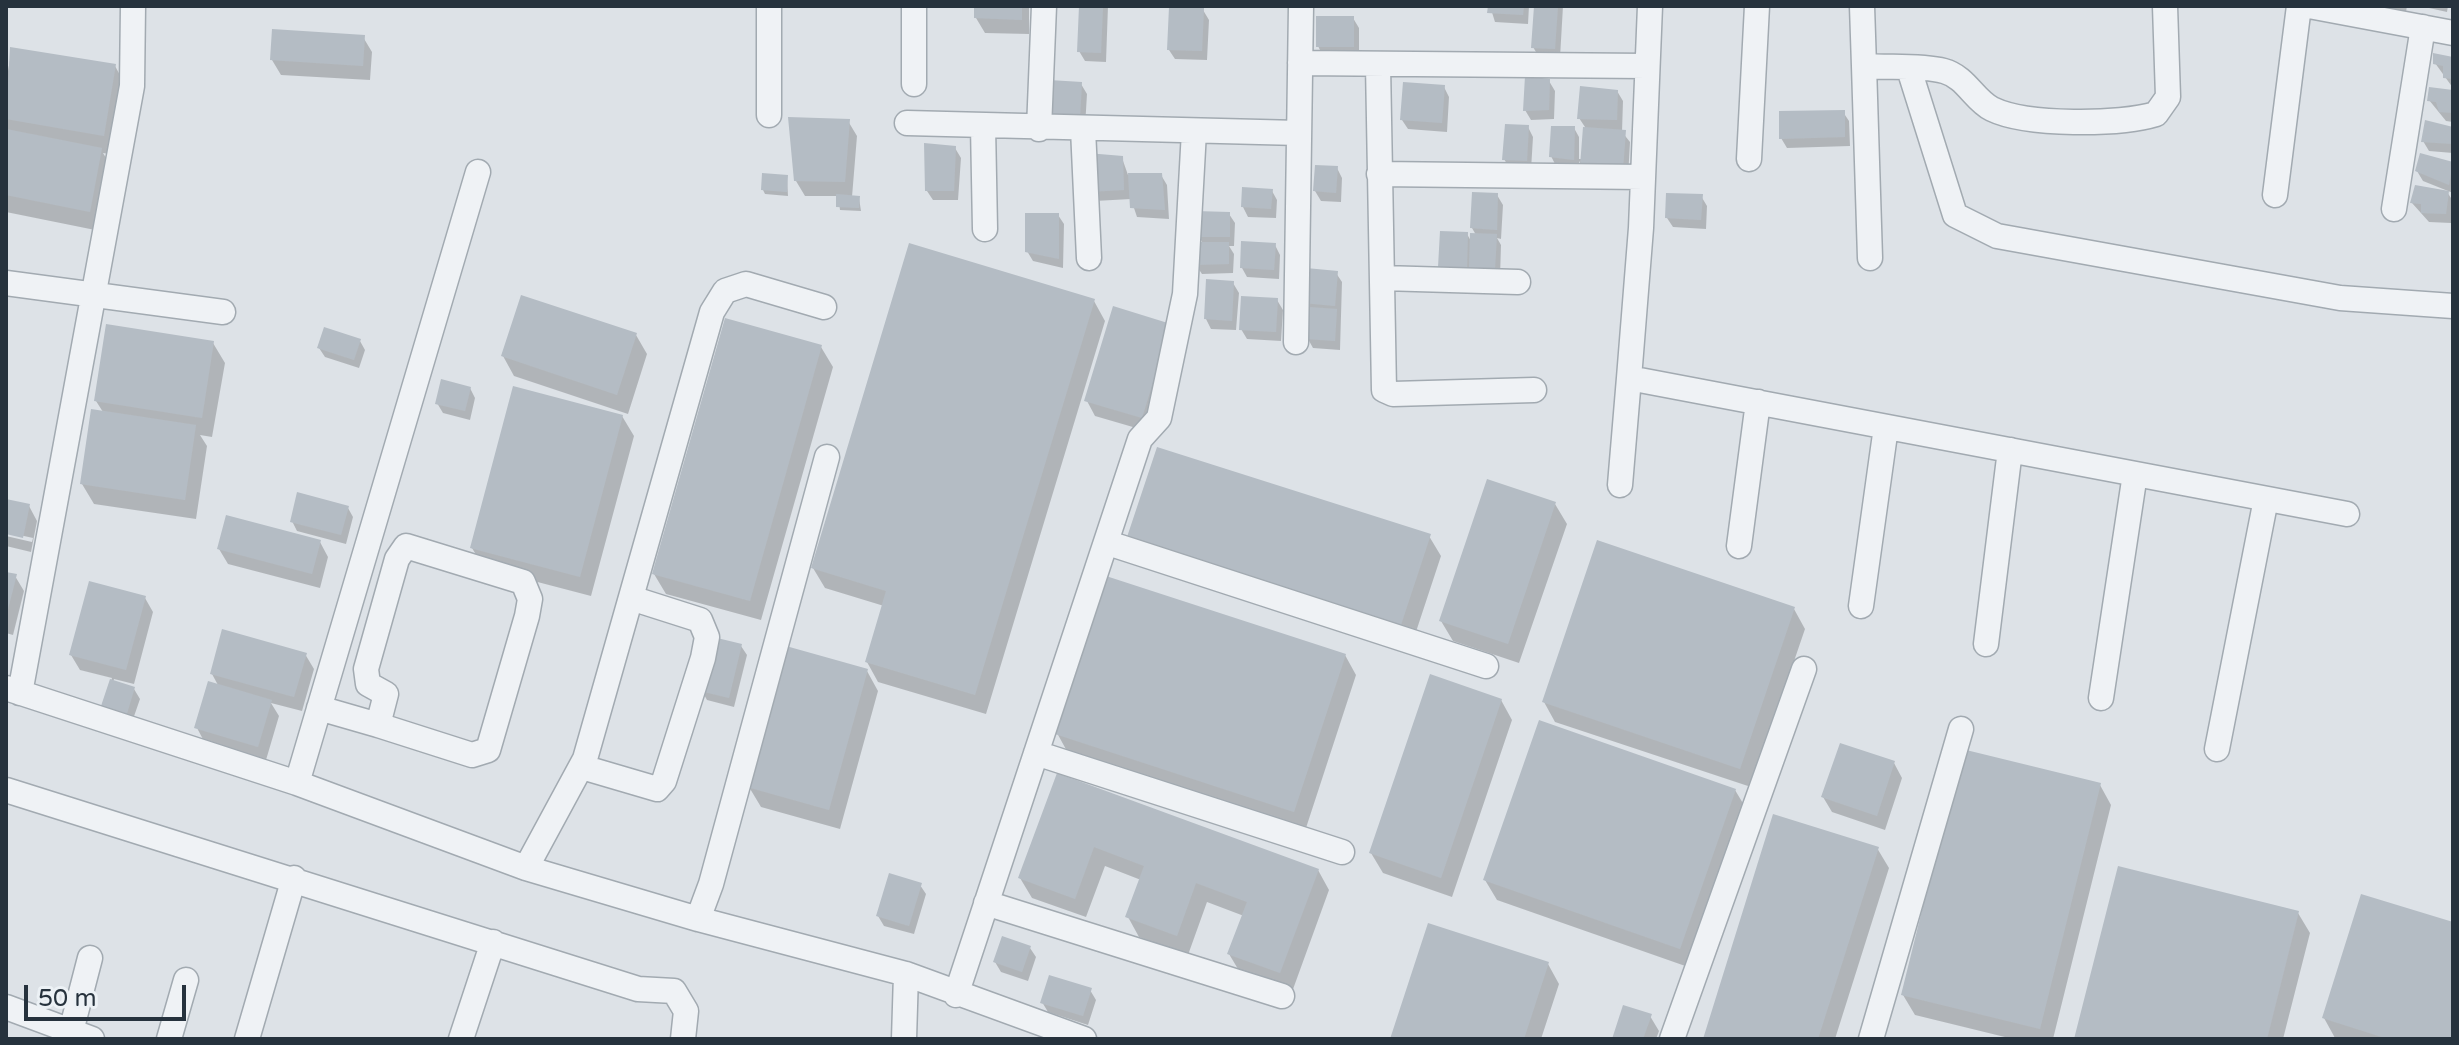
<!DOCTYPE html>
<style>
body{margin:0}
#map{position:relative;width:2459px;height:1045px;overflow:hidden;background:#dde2e7;font-family:"Varela Round",sans-serif}
canvas{display:block}
.frame{position:absolute;inset:0;border:8px solid #26323d;pointer-events:none}
.scale{position:absolute;left:24px;top:985px;width:162px;height:36px;box-sizing:border-box;border:4px solid #26323d;border-top:0;padding-left:10px;font-size:24px;line-height:28px;white-space:nowrap;color:#26323d;-webkit-text-stroke:6px #ecf1f5;paint-order:stroke}
</style>
<div id="map">
<canvas width="2459" height="1045"></canvas>
<div class="frame"></div>
<div class="scale">50 m</div>
</div>
<script>
const context = document.querySelector('canvas').getContext('2d');
context.lineJoin = 'round';
function paint(path, color) { context.fillStyle = color; context.fill(path, 'evenodd'); }
function strokePath(path, color, width, dash) { context.strokeStyle = color; context.lineWidth = width; context.lineCap = dash ? 'butt' : 'round'; context.setLineDash(dash || []); context.stroke(path); }
paint(new Path2D(`
 M976,6H1029V34L985,33L976,18Z
 M1081,6H1108L1106,62L1085,61L1079,51Z
 M1490,6H1529L1528,24L1495,22Z
 M1536,6H1563L1560,58L1539,57L1533,47Z
 M2370,6H2407L2406,12Z
 M2420,6H2448L2447,12Z
 M1203,10L1209,20L1207,60L1175,59L1169,50Z
 M1353,18L1359,28V56H1323L1318,46Z
 M363,37L372,52L370,80L281,75L272,60Z
 M12,49L115,66L126,86L115,155L103,153L113,169L100,231L6,212V82Z
 M2453,59V88L2435,63Z
 M1549,81L1555,91L1554,119L1531,120L1525,110Z
 M1081,84L1087,94L1085,127L1055,125Z
 M1444,87L1449,97L1447,132L1408,129L1402,120Z
 M1617,91L1623,101L1622,132L1630,142L1628,178L1587,175L1579,161V169L1556,166L1551,156L1574,128L1579,137V159H1582L1585,127L1579,118Z
 M2453,92V122L2446,121L2429,100Z
 M1843,112L1849,121L1850,146L1787,148L1781,138Z
 M848,121L857,136L852,197L859,198L861,211L840,210L838,196H805L796,181Z
 M1528,127L1533,137L1531,170L1510,169L1504,159Z
 M2453,128V153L2429,151L2423,141Z
 M955,148L961,158L958,200H933L927,191Z
 M1122,158L1128,175H1161L1167,185L1169,219L1137,217L1131,199L1095,201L1090,191Z
 M2451,164L2453,193L2423,181L2417,171Z
 M1337,168L1342,178L1341,202L1321,201L1315,191Z
 M787,177L788,196L765,194L763,190Z
 M1272,191L1277,200L1276,218L1248,217L1243,207Z
 M2447,192L2453,201L2451,223L2429,222L2412,203Z
 M1497,195L1503,205L1501,239L1497,238L1501,245L1500,278L1446,276L1441,266L1467,234L1472,243L1476,235L1472,228Z
 M1701,196L1707,206L1706,229L1673,227L1667,218Z
 M1229,214L1235,223L1234,246H1229L1234,254L1233,273L1202,274L1196,265L1203,244L1199,236Z
 M1058,215L1064,224L1063,268L1033,261L1027,251Z
 M1275,245L1280,255L1279,279L1247,277L1242,268Z
 M1336,273L1342,282L1340,350L1313,348L1308,339L1305,303Z
 M1233,283L1239,293L1236,330L1211,329L1206,319Z
 M1277,300L1283,310L1281,341L1247,339L1241,329Z
 M1094,301L1105,321L986,714L878,682L867,662L884,606L825,588L813,568Z
 M1169,325L1150,432L1095,416L1087,401Z
 M636,335L647,354L628,414L514,376L503,356Z
 M360,341L365,350L359,368L325,357L319,348Z
 M213,343L225,363L212,437L200,435L207,446L196,519L94,504L82,484L103,412L96,401Z
 M821,347L833,367L761,620L666,594L654,574Z
 M470,388L475,398L470,420L443,413L437,403Z
 M622,416L634,436L591,596L484,568L472,548Z
 M6,501L29,506L37,521L31,552L6,546V536L32,542L33,538L6,532Z
 M1555,504L1567,524L1519,663L1453,641L1441,621Z
 M348,508L353,517L346,544L297,531L292,521Z
 M1429,536L1441,556L1410,650L1139,563Z
 M320,542L328,557L320,588L228,564L219,549Z
 M6,574L15,576L24,591L13,635L6,633Z
 M145,598L153,612L134,684L114,679L113,682L134,689L140,699L131,725L102,709L112,678L80,670L71,655Z
 M1794,609L1805,629L1751,787L1555,722L1544,702Z
 M741,646L747,655L734,707L707,700L702,691Z
 M305,654L314,669L302,711L271,703L279,716L266,760L205,743L197,728L219,687L212,674Z
 M1345,655L1356,675L1305,831L1068,753L1057,733Z
 M867,671L878,691L840,829L761,807L749,787Z
 M1501,700L1512,720L1452,897L1383,873L1371,853Z
 M1894,763L1902,778L1885,830L1832,812L1823,797Z
 M1058,776L1318,870L1329,890L1292,992L1241,974L1229,954L1244,916L1207,902L1188,955L1139,937L1128,917L1141,880L1105,866L1086,917L1032,898L1020,878Z
 M2100,785L2111,805L2053,1039H2013L1915,1015L1903,995Z
 M1735,790L1747,810L1691,968L1497,900L1485,880Z
 M1877,848L1889,868L1835,1039H1705Z
 M920,885L926,894L914,934L884,926L878,916Z
 M2298,913L2310,933L2283,1039H2076Z
 M2453,924V1039L2335,1038L2324,1018Z
 M1030,948L1036,957L1028,981L1001,972L995,962Z
 M1548,964L1559,984L1541,1039H1392Z
 M1090,990L1096,1000L1088,1025L1048,1012L1042,1002Z
 M1650,1016L1659,1031L1656,1039H1614Z`), '#0003');
paint(new Path2D(`
 M974,6H1022V20L974,18Z
 M1079,6H1103L1101,53L1077,52Z
 M1488,6H1524L1523,15L1487,13Z
 M1534,6H1558L1555,49L1531,48Z
 M1169,7L1204,8L1202,51L1167,50Z
 M1316,16H1354V47H1316Z
 M272,29L365,35L363,66L270,60Z
 M10,47L116,64L104,136L6,119Z
 M2433,53L2453,57V79L2443,78V66L2433,64Z
 M1525,76L1550,79L1549,110L1523,111Z
 M1049,80L1082,82L1080,118L1047,116Z
 M1403,82L1445,85L1442,123L1400,120Z
 M1580,86L1618,90L1617,120L1577,119Z
 M2429,87L2453,90V113L2439,112L2436,102L2427,101Z
 M1845,110V137L1779,139V111Z
 M788,117L850,119L845,182L794,181Z
 M2425,120L2453,127V144L2421,142Z
 M1505,124L1529,125L1527,161L1502,160Z
 M1551,126H1575L1574,160L1549,157Z
 M1583,127L1626,130L1623,169L1580,166Z
 M6,129L102,148L90,212L6,195Z
 M924,143L956,146L954,191H925Z
 M1087,153L1123,156L1124,190L1088,192Z
 M2420,153L2453,162L2449,185L2415,171Z
 M1315,165L1338,166L1336,193L1313,191Z
 M762,173L788,175L787,192L761,190Z
 M1128,173H1162L1165,210L1130,208Z
 M2415,185L2449,191L2446,214L2421,213V204L2410,203Z
 M1242,187L1273,189L1271,209L1241,207Z
 M1472,192L1498,193L1497,230L1470,228Z
 M1666,193L1703,194L1701,220L1665,218Z
 M836,194L860,196L859,208L836,207Z
 M1195,211L1230,212V237H1197Z
 M1025,213H1059V259L1025,252Z
 M1440,231L1468,232L1467,268L1438,267Z
 M1470,233L1497,234L1495,269L1469,268Z
 M1241,241L1276,243L1274,270L1240,268Z
 M1195,242H1229V264L1194,265Z
 M909,243L1095,299L975,695L865,662L886,591L811,568Z
 M1306,268L1338,271L1335,306L1303,303Z
 M1206,279L1234,281L1232,321L1204,319Z
 M521,295L637,333L617,395L501,356Z
 M1241,296L1278,298L1276,332L1239,330Z
 M1113,306L1171,324L1142,418L1084,401Z
 M1308,307L1337,309L1335,341L1306,339Z
 M725,318L822,345L750,601L652,574Z
 M106,324L214,341L202,418L94,401Z
 M324,327L361,339L354,360L317,348Z
 M441,379L471,387L465,411L435,404Z
 M513,386L623,415L580,577L470,548Z
 M91,409L196,425L185,500L80,484Z
 M1157,447L1431,534L1399,631L1125,543Z
 M1487,479L1556,502L1508,644L1439,621Z
 M297,492L349,506L341,535L290,522Z
 M6,499L30,504L23,538L6,534Z
 M226,515L321,540L312,574L217,549Z
 M1597,540L1795,607L1740,769L1542,702Z
 M6,572L17,574L7,613H6Z
 M1106,576L1346,654L1294,812L1055,734Z
 M89,581L146,596L126,670L69,655Z
 M222,629L307,653L294,697L210,674Z
 M713,637L742,644L729,698L700,691Z
 M786,646L868,669L829,810L747,787Z
 M1430,674L1502,699L1441,878L1369,853Z
 M110,679L135,687L126,717L100,709Z
 M208,681L272,700L258,747L194,728Z
 M1539,720L1736,789L1680,949L1483,880Z
 M1840,743L1895,761L1877,816L1821,797Z
 M1962,749L2101,783L2040,1029L1901,995Z
 M1057,773L1319,869L1280,973L1227,954L1247,902L1196,883L1177,936L1125,917L1144,866L1094,847L1075,899L1018,878Z
 M1773,814L1879,847L1818,1039H1703Z
 M2118,866L2299,911L2267,1039H2074Z
 M889,873L922,883L909,926L876,916Z
 M2361,894L2453,922V1039H2388L2322,1018Z
 M1428,923L1549,962L1524,1039H1390Z
 M1002,936L1031,946L1022,972L993,962Z
 M1049,975L1092,988L1083,1016L1040,1003Z
 M1623,1005L1652,1014L1643,1039H1612Z`), '#b4bcc4');
const minor = new Path2D(`
 M914,6V84
 M1650,6L1641,228L1629,378L2347,514
 M1862,6L1864,66C1890,68 1920,65 1944,71C1966,77 1974,100 1992,109C2027,126 2120,125 2156,114L2168,97L2165,6
 M2309,6L2453,33
 M1300,63L1646,66
 M1378,65L1384,390L1393,394L1534,390
 M1864,66L1870,258
 M1909,69L1955,215L1997,236L2340,298L2453,306
 M769,115V6
 M907,123L1299,133
 M983,126L985,229
 M1039,129L1044,6
 M1083,129L1089,258
 M1749,159L1757,6
 M1379,174L1643,177
 M2275,195L2299,6
 M2394,209L2423,27
 M1382,278L1518,282
 M6,283L223,312
 M1296,342L1301,6
 M1620,485L1629,378
 M1108,543L1486,666
 M1739,546L1758,402
 M1861,606L1886,427
 M1986,644L2010,450
 M6,688L297,783L526,868L698,919L906,974L1084,1039
 M20,693L132,86L133,6
 M2101,698L2135,474
 M319,708L378,725L386,694L368,684L366,669L397,559L406,546L523,582L530,599L527,616L488,750L472,755L378,725
 M2217,749L2266,499
 M1036,753L1342,852
 M582,767L657,789L664,781L703,658L707,637L700,620L631,598
 M297,783L478,172
 M6,790L638,989L674,991L686,1011L683,1039
 M526,868L585,759L712,312L725,291L746,284L824,307
 M986,903L1282,996
 M698,919L711,884L827,457
 M956,995L1140,439L1159,418L1185,294L1194,131
 M6,1007L92,1039
 M69,1039L90,958
 M169,1039L186,980
 M247,1039L294,878
 M461,1039L493,942
 M904,1039L906,974
 M1672,1039L1804,669
 M1871,1039L1961,729`);
strokePath(minor, '#a2aab1', 27);
strokePath(minor, '#eff2f5', 24);
</script>
